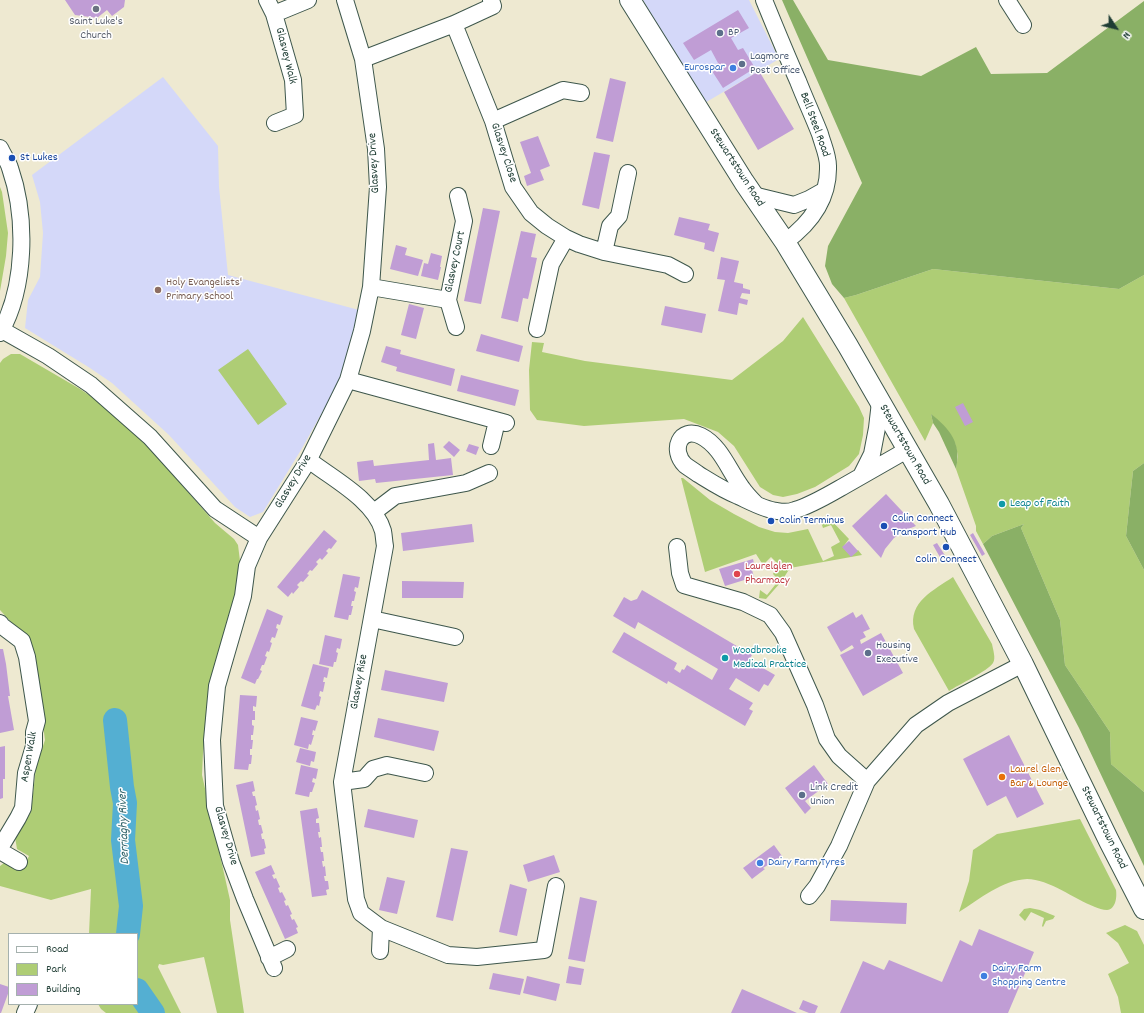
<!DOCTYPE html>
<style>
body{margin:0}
#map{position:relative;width:1144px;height:1013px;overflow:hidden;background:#eee9d1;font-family:Dekko,sans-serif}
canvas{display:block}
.legend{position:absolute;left:8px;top:933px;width:130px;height:72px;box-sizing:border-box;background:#fff;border:1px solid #a5b1ae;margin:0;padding:5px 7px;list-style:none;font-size:12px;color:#1f3d34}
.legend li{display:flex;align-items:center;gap:8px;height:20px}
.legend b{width:20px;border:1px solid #a5b1ae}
.north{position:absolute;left:1096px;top:8px;width:40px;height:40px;-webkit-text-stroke:3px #fff;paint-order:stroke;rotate:125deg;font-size:11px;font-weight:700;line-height:16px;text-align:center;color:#1f3d34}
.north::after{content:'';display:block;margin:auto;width:14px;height:18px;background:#1f3d34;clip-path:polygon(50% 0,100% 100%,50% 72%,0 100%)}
</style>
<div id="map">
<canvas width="1144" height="1013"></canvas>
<ul class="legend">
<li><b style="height:5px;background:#fff"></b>Road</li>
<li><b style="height:11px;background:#aecd75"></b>Park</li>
<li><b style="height:11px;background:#c09dd5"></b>Building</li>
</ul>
<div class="north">N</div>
</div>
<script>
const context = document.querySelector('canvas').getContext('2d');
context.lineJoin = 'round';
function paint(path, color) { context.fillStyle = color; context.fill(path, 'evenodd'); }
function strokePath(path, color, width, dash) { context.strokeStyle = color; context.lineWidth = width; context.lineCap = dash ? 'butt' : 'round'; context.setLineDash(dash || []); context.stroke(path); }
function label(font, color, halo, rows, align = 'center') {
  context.font = font + ' Dekko,sans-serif'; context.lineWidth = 3; context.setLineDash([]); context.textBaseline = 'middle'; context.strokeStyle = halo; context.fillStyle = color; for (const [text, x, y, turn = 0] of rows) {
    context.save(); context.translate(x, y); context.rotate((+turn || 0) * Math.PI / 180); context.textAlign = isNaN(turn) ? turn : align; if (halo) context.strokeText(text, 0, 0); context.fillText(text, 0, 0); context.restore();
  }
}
paint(new Path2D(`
 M643,0H749L779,59L703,104Z
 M163,77L218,146L219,187L228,275L359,310L342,377L301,450L263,512L250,517L235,507L169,435L112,383L90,368L25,328L28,300L40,277L43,233L40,202L32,175Z`), '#d4d8f9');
paint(new Path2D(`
 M0,187L2,192L8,233L6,256L0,291Z
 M933,269L1119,289L1144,275V463L1133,471L1126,536L1144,570V792L1111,764L1110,732L1065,665L1060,620L1021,528L1024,524L992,536L983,544L976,531V526L956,469L958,456L955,443L931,414L933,423L925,441L844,298L856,295Z
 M803,317L859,407L864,418L863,435L859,454L849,466L815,487L797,494L783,497L773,495L760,487L734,446L718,432L684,419L584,426L537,420L530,410L529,370L532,342L544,343L542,352L585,361L732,380L783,341Z
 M248,349L287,404L258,425L218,370Z
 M11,354H20L80,389L107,407L153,452L215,523L234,539L238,545L241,569L237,601L212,677L203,753L202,775L230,900V920L244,1013H217L204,957L163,965L159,964L158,967L181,1013H106L101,1009L98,1004H137V934H89L91,889L51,900L0,886V866L4,863L22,870L29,856L17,849L15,837L31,812L36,767L45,740L34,660L29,642L0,610V363L3,359Z
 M681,478H683L710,500L734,514L759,527L775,532L788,533L808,529L823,561L834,556L831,547L840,542L831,525L823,528L821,522L829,518L849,539L843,547L851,556L858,550L862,555L790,568L781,582L766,599L759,598L760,590L767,595L779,580L773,574L778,564L771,557L763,565L756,554L705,572Z
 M953,577L992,644C993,650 996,658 993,663C988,671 958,685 949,691L914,629C908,602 934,590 953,577Z
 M1080,819L1116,890C1117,897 1116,909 1107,910C1103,910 1098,908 1095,907C1074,899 1049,879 1027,879C1002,880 980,899 959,912L969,881L973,850L997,834Z
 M1030,908L1040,910L1055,916L1053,919L1046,921L1043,927L1042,926L1044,918L1031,912L1025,921L1019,915L1024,909Z
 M1125,925L1137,931L1144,945V1013H1121L1118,997L1108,974L1129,963L1118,943L1106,933Z`), '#aecd75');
paint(new Path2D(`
 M782,0H793L828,60L921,76L976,47L991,74L1047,73L1144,1V275L1119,289L933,269L856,295L844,298L832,284L825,266L828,246L862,183Z
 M931,414C950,429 962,443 956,469L939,432L933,423Z
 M1144,463V570L1126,536L1133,471Z
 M1024,524L1021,528L1060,620L1065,665L1110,732L1111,764L1144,792V866L1079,728L983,544L992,536Z`), '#8ab066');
strokePath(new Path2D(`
 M115,720L122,787L125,803L123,840L131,906L128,934
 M137,990L153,1013`), '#54afd2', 24);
paint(new Path2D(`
 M65,0H125L124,7L112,16L107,10L97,18L75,15Z
 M738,10L749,28L731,38L738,50L743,48L755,68L723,88L710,68L718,63L711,50L694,60L683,43Z
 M759,71L794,129L758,150L724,92Z
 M610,78L626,82L613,142L596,138Z
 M538,136L550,166L540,170L544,180L527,186L524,176L531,173L520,142Z
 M594,152L610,155L599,209L582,205Z
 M483,208L500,211L481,304L464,301Z
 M679,217L710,224L708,230L719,233L714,252L704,249L705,243L674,235Z
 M521,231L536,234L531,257L537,258L528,299L523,298L518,322L501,318Z
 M396,245L407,248L405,255L423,260L418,276L390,269Z
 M431,253L442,256L440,267H441L438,280L421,276L424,263L428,264Z
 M721,257L739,261L734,282L743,284V288L750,290V294L742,293L740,298L748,300L747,305L739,303L737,315L718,311L725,280L717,279Z
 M409,304L424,308L416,339L401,335Z
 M665,306L706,314L702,333L661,325Z
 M481,334L523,346L519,362L476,351Z
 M386,346L401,350L400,354L455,369L451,386L396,371L397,367L381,362Z
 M461,375L519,390L515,406L457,391Z
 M963,403L973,422L965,426L955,407Z
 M449,441L460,450L454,457L443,447Z
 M434,443L436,460L451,458L453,475L376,483L375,479L359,481L357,462L373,460L374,466L429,460L428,444Z
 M469,444L479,447L476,455L466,451Z
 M886,494L916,526L903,531L894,538L885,549L881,558L852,526Z
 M472,524L474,542L403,551L401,533Z
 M324,530L337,541L331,549L329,548L326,551L328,553L322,560L320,558L316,562L318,564L312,571L310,570L307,574L309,575L303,582L301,581L297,585L299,587L293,594L292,592L288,597L277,587Z
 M973,533L985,554L982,556L970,535Z
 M849,541L858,551L851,557L842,547Z
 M937,543L946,557L941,559L933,545Z
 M753,559L755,568L752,570L754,577L725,586L719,569Z
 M343,574L360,577L358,588L355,587L354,591L356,592L354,601H352L351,606H353L351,615H349L348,620L334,617Z
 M402,581L464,582L463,598H402Z
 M642,590L752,655L749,660L775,675L768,686L764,684L759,692L736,678L729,689L753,703L749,709L753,711L745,726L668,681L667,684L612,652L624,632L677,663L674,669L680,673L682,669L684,670L687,665L712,680L718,669L638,622L635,629L613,616L624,597L631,601L637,599Z
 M267,609L283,616L280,625L277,624L276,628L278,629L275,638L272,637L270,642L272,643L269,652L267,651L265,656L267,657L264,665H262L260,670L262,671L258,679H257L255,684L241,678Z
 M853,612L856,618L862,614L870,629L863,632L866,637L860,640L861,644L881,633L903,673L863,696L840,655L854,648L852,645L841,652L827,627Z
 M325,635L342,639L340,649L337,648L336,652L338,653L336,662H334L333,667L319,664Z
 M0,649H3L6,664L10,696H8L14,730L0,733Z
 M313,664L329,668L327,678L324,677L323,682H325L323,692L320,691L319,696L321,697L319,706L317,705L315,710L301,706Z
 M385,670L448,683L444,702L381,690Z
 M240,695L257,696L256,707L253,706V711H255V720H252V725L254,726L253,735H251V740H253L252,749H250V755H252L251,764H249L248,770L234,769Z
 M301,717L318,721L315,731L313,730L312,735H314L311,745L309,744L308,749L294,745Z
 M378,718L439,731L434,751L374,737Z
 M1009,735L1044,804L1017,818L1006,796L987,806L963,759Z
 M5,746V779H3V798L0,799V747Z
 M300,748L316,752L314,762L311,761L310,766L296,762Z
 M301,765L318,769L316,779L313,778L312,782L315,783L312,792H310L309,797L295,794Z
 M814,765L828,784L805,801L811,808L805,814L785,788Z
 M253,781L255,791L252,792L253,796H255L257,805L255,806L256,811L258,810L260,819L258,820L259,825H261L263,833L261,834L262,839H264L266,848L264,849L265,854L251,857L236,785Z
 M317,808L319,818L316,819V823H319L320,832H318L319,838L321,837L322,847H320L321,852H323L324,861H322L323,867L325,866L326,876H324L325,881H328L329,889L326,890L327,895L312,897L300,811Z
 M368,809L418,820L414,838L364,827Z
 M774,845L782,856L763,868L765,869L752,879L743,868Z
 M451,848L468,851L453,921L436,917Z
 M554,855L560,872L528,882L523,865Z
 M271,865L275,874L272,875L274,879L276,878L280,887L278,888L280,893L282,892L286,900L284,901L286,906L288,905L292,914L290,915L292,920L294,919L298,927L296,928L298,933L285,939L255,872Z
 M387,877L405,881L397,914L379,910Z
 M510,884L527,889L517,936L499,932Z
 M580,897L597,901L585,962L568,959Z
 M831,900L907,903L906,924L830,921Z
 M979,929L1034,952L1008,1013H840L863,961L884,970L889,960L942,982L960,940L972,946Z
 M569,966L584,969L581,985L566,983Z
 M493,973L524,979L520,995L489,989Z
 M527,976L560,984L556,1001L523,993Z
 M0,984L9,987V991L1,1013H0Z
 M742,989L797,1013H731Z
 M803,1000L818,1006L815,1013H809L799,1009Z`), '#c09dd5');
const minor = new Path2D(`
 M267,0L274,14L293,80L295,115L275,123
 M764,0C775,27 786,54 798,81C805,99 813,116 820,134C823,145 828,155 828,166C829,199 811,223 785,242
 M1007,0L1023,25
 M274,14L308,0
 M454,24L493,121L513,187L531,213L547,226L566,238L579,244L604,252L668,265L685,274
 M363,59L454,24L493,6L491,0
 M493,121L563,90L581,93
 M0,148C3,155 8,161 10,168C27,217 26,287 0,333
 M753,195L794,205L809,199L825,190
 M604,252L610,226L619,216L628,173
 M371,287L448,300
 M456,327L448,300L464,221L458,196
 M537,329L551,264L566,238
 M2,330L48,356L91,385L150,437L215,509L259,538
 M348,380L506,423
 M491,446L497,421
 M308,461L314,464C337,481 375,502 383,531C384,536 384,541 385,546L342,782L356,899L361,913L381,928L448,955L477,957L544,950L556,886
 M861,476L872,454L877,428L880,402
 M756,504C751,499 746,494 742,488C729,471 721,446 701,436C680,426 670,450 685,465C689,468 694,471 698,474C711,482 723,490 738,496C749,501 765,510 777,511C782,512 790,512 795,510C810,506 830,494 844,486C865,474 886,462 907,450
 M374,512L395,496L466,483L489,473
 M677,547L680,573L684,585L743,602L770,615L783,633L815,705L827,739L839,756L867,781
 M372,619L455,637
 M0,623L2,626L22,641L27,657L37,721L34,732V746L26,773L23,808L18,818L0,848
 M342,782L364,779L373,769L387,765L425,773
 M0,851L19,862
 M809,896L817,886L839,846L867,781L916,725L948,703L1023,664
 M380,951L381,928
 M269,958L287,949
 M274,968L245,899L231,862L215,806L212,740L217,686L243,596L247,566L259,538L308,461L348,380L362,331L371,287L378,187L376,149L363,59L345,0
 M25,1013L29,1004`);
const major = new Path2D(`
 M630,0L744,182L785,242L848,346L939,504L1023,664L1109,841L1144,909`);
strokePath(minor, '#3e574c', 18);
strokePath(major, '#3e574c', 22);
strokePath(minor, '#fff', 16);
strokePath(major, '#fff', 20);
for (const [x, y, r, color] of [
 [96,9,4,"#6b7280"],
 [720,33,4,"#5c6f8a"],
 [742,64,4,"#5c6f8a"],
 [733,68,4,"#3f7fe0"],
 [12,158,4,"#1a4fb4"],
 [158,290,4,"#8d6e63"],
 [1002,504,4,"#0f9aa8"],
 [771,521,4,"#1a4fb4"],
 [884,526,4,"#1a4fb4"],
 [946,547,4,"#1a4fb4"],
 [737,574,4,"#e0444e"],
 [868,653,4,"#5c6f8a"],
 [725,658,4,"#0f9aa8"],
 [1002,777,4,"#e8710a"],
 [802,795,4,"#5c6f8a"],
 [760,863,4,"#3f7fe0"],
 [984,976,4,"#3f7fe0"]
]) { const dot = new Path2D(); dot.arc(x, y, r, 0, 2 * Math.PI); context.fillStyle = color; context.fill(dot); strokePath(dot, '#fff', 1.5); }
label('12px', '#5b616d', '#fff', [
 ["Saint Luke's",96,22],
 ["Church",96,36]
]);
label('12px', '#4e5e75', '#fff', [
 ["BP",728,33],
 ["Lagmore",750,57],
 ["Post Office",750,71],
 ["Housing",876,646],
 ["Executive",876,660],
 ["Link Credit",810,788],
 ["Union",810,802]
], 'left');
label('12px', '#1f3d34', '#fff', [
 ["Glasvey Walk",285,56,76],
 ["Bell Steel Road",814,125,70],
 ["Glasvey Close",503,153,72],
 ["Glasvey Drive",375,163,-93],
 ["Stewartstown Road",736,168,57],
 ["Glasvey Court",456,262,-78],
 ["Stewartstown Road",904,445,60],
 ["Glasvey Drive",294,482,-59],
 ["Glasvey Rise",360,682,-80],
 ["Aspen Walk",30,757,-80],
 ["Stewartstown Road",1103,828,64],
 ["Glasvey Drive",225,836,74]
]);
label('12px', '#366cbe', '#fff', [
 ["Eurospar",725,68,"right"],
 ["Dairy Farm Tyres",768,863],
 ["Dairy Farm",992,969],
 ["Shopping Centre",992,983]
], 'left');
label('12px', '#164399', '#fff', [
 ["St Lukes",20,158],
 ["Colin Connect",892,519],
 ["Transport Hub",892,533],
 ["Colin Terminus",779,521],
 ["Colin Connect",946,560,"center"]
], 'left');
label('12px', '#785e54', '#fff', [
 ["Holy Evangelists'",166,283],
 ["Primary School",166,297]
], 'left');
label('12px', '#0d838f', '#fff', [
 ["Leap of Faith",1010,504],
 ["Woodbrooke",733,651],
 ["Medical Practice",733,665]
], 'left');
label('12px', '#be3a42', '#fff', [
 ["Laurelglen",745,567],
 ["Pharmacy",745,581]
], 'left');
label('12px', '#c56008', '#fff', [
 ["Laurel Glen",1010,770],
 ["Bar & Lounge",1010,784]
], 'left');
label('italic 13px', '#32656b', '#fff', [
 ["Derriaghy River",125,827,-92]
]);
</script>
